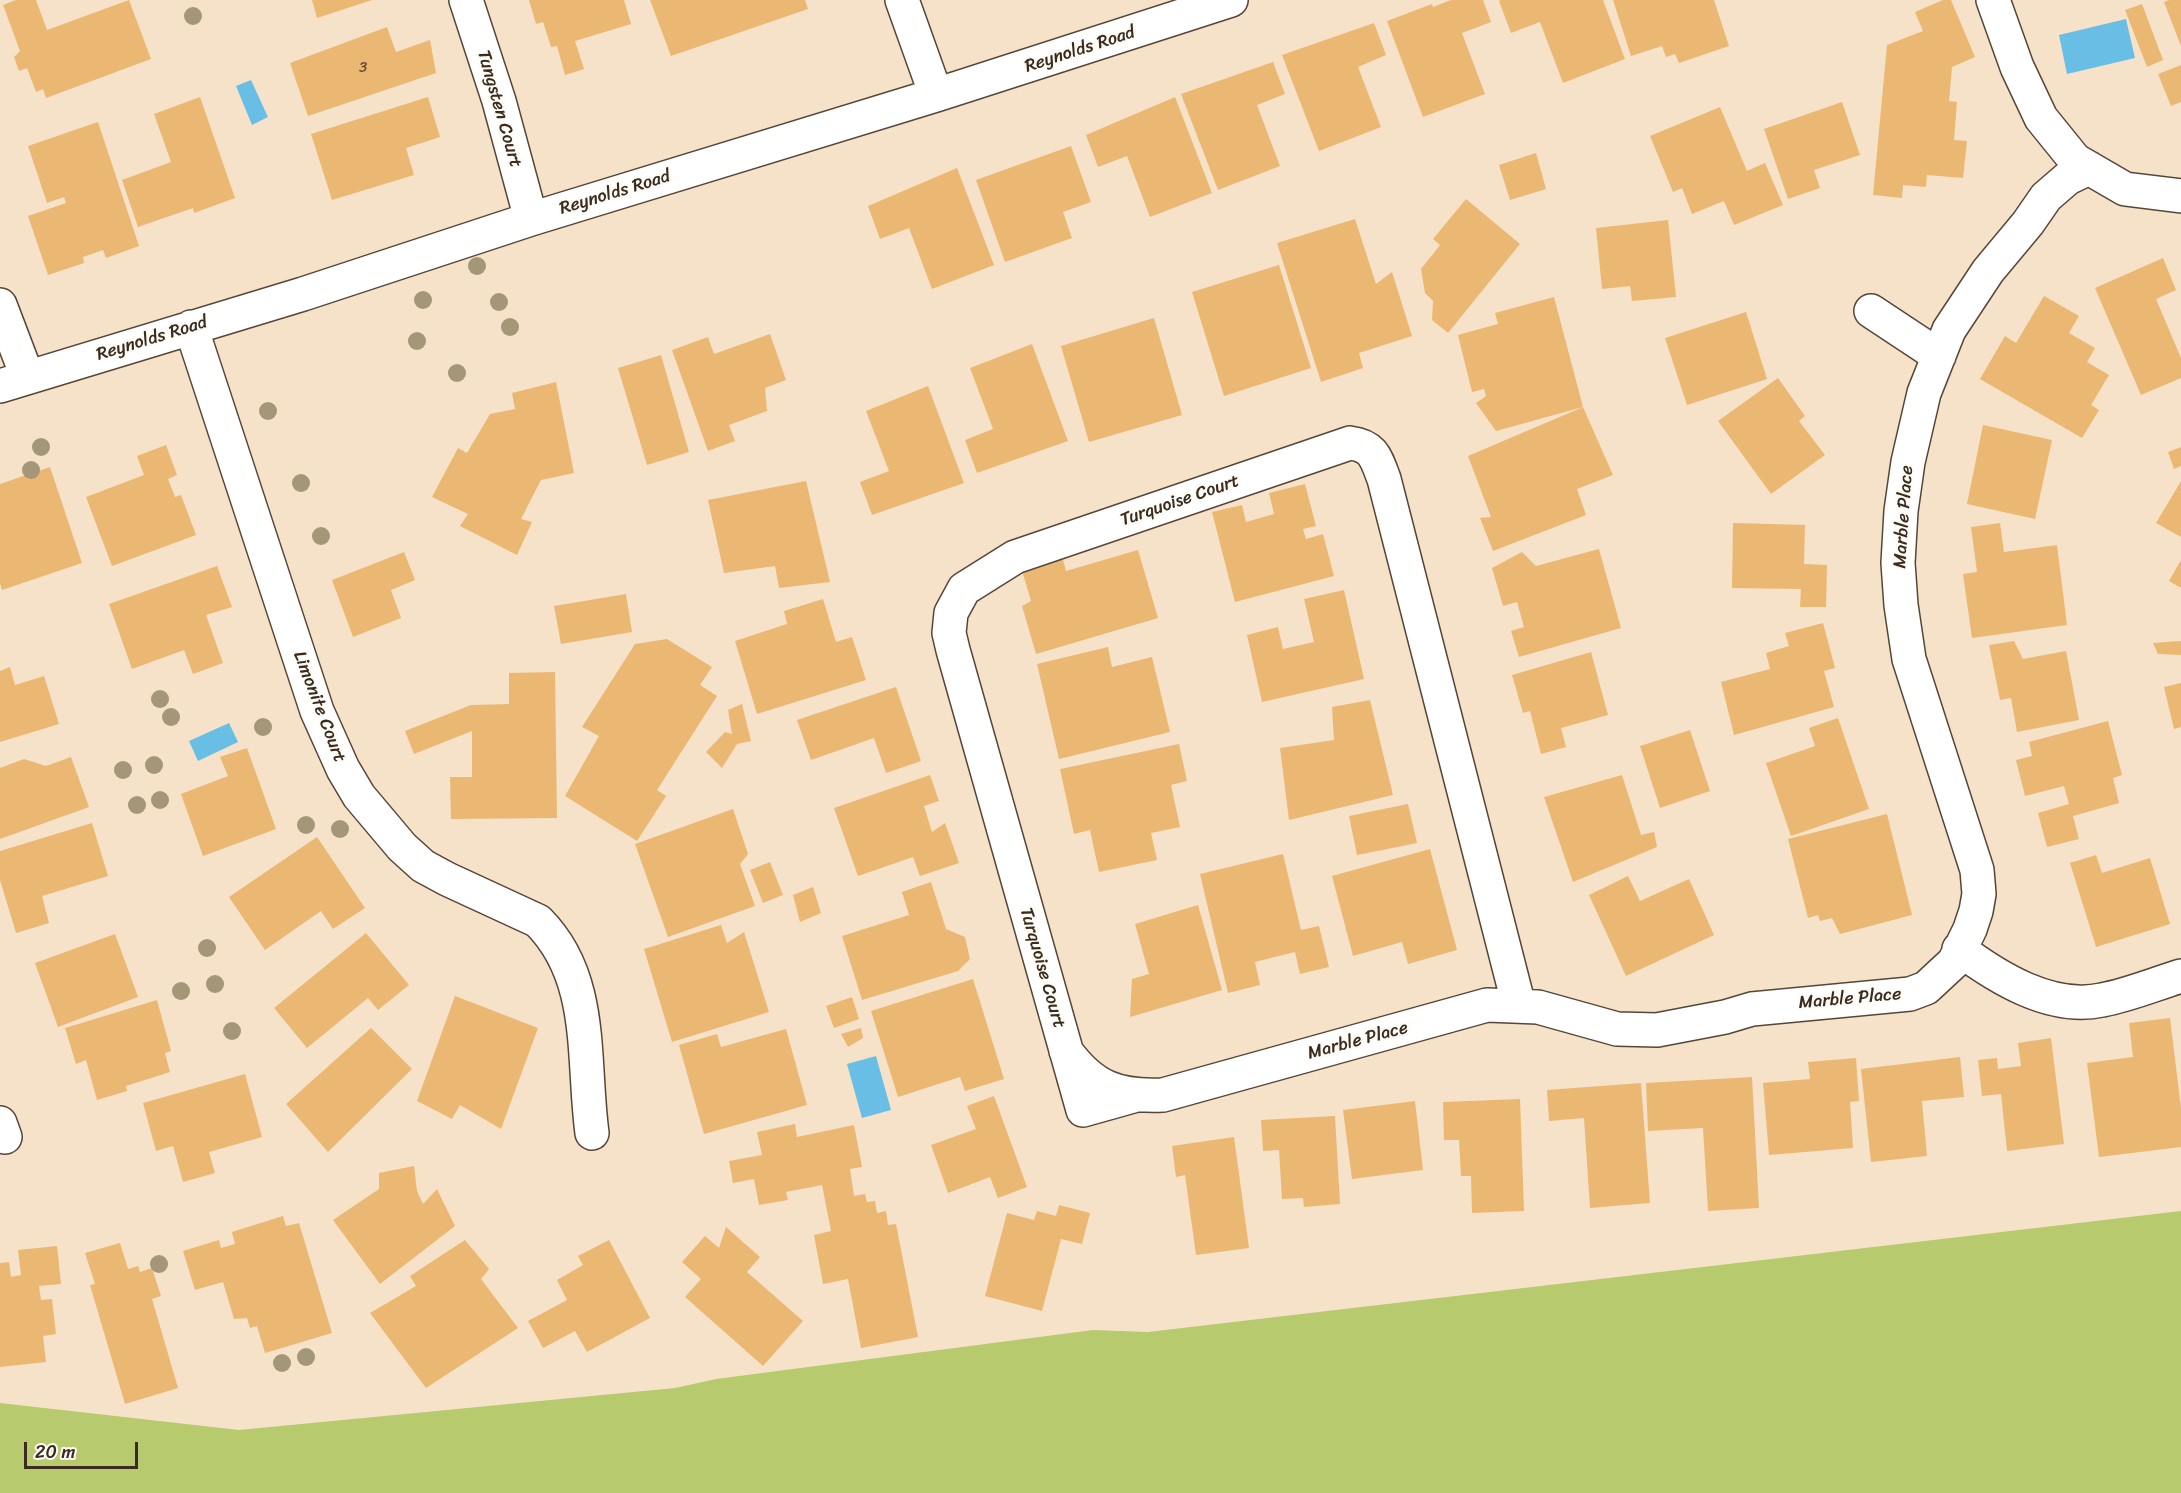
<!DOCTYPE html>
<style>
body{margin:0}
#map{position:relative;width:2181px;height:1493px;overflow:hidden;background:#f5e2c8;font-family:Sriracha,sans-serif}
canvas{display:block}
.scale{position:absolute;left:24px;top:1442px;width:114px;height:27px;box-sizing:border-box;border:3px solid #3b2a1e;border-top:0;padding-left:8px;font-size:18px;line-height:21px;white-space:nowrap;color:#3b2a1e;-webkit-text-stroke:4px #fdfcf7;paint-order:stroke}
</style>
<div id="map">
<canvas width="2181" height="1493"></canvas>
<div class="scale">20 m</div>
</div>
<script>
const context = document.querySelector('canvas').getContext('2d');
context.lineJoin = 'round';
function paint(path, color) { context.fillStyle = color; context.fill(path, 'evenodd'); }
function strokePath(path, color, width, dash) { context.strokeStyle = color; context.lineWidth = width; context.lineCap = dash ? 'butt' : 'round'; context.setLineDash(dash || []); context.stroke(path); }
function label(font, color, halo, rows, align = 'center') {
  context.font = font + ' Sriracha,sans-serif'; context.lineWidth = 5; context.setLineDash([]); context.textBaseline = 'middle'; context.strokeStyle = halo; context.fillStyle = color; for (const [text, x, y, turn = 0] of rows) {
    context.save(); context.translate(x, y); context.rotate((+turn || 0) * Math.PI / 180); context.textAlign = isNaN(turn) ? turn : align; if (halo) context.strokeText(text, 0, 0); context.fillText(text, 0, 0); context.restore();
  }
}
paint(new Path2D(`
 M2181,1211V1493H0V1403L239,1430L675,1388L716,1379L1093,1330L1148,1332Z`), '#b7ca6e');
paint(new Path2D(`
 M2126,19L2135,58L2067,74L2059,35Z
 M251,80L268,117L252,125L236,86Z
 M229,723L238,742L198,761L189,741Z
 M876,1056L891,1110L862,1118L847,1064Z`), '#69bee5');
paint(new Path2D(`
 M16,0H36L47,30L129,0L151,59L46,98L43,89L36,92L27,68L19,71L14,57L20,51L3,5Z
 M312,0H372L317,18Z
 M529,0H624L631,24L575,41L584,69L565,75L557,46L551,47L543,22L536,24Z
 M650,0H805L808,9L671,56Z
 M1451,0H1483L1491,22L1462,33L1485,94L1423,117L1387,21L1432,4L1433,7Z
 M1501,0H1603L1625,59L1563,83L1540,22L1511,33L1499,1Z
 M1613,0H1714L1729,46L1679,63L1675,54L1666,57L1662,46L1631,56Z
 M1943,0H1951L1975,57L1952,67L1949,101L1957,102L1954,140L1967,141L1963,178L1927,175L1926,187L1903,185L1902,198L1873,195L1887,45L1923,31L1915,12Z
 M2169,0H2181V46L2164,2Z
 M2142,4L2163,60L2147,67L2125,10Z
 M1374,23L1386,55L1358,67L1381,127L1319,151L1282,55Z
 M387,27L396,52L430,40L436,73L308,116L290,63Z
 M1273,62L1285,94L1257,105L1280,166L1218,190L1181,94Z
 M2181,65V102L2171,106L2158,74Z
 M200,97L235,198L194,213L193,208L138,227L122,180L171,162L154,114Z
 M428,97L440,137L406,148L414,175L332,200L311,134Z
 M1175,97L1212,193L1150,217L1127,156L1098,167L1086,135Z
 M1842,102L1860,155L1814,170L1820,188L1788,199L1764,129Z
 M1720,107L1747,171L1765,163L1783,205L1734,225L1724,201L1692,214L1682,188L1673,192L1650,136Z
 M98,122L139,246L106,258L103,250L83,257L84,263L48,275L28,216L66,203L64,197L47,203L28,146Z
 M1071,146L1091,202L1063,212L1072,238L1005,262L976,180Z
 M1536,153L1546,189L1510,200L1499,165Z
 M957,168L994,265L932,289L909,228L880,239L868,206Z
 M1466,199L1520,244L1448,333L1432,320L1433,301L1425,293L1421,269L1440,245L1433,239Z
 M1355,219L1376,284L1392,272L1412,336L1359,353L1363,368L1321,382L1277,243Z
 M1668,220L1676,297L1632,301L1630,286L1602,289L1596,228Z
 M2163,258L2176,290L2156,299L2181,358V378L2141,395L2095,288Z
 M1279,265L1311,368L1224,396L1192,292Z
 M2044,296L2079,316L2069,333L2095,348L2087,362L2109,375L2091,405L2099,410L2082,438L1980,379L2005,336L2016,343Z
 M1554,297L1583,407L1496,431L1476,403L1486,396L1484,389L1472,392L1458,335L1498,324L1495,313Z
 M1746,312L1767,379L1687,405L1665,338Z
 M1154,318L1182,415L1089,442L1061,346Z
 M770,334L786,380L765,388L767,411L729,425L735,441L708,451L672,350L708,337L714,354Z
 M1032,344L1068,441L977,473L965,440L993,429L970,368Z
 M661,355L689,452L647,465L618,368Z
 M1778,378L1805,416L1799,421L1825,455L1771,494L1718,421Z
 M556,382L574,473L541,480L521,519L532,522L517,555L460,526L468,514L432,497L458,448L467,453L490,414L515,409L512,393Z
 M928,386L964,483L872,515L860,482L889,471L866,411Z
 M1583,407L1613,475L1577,489L1586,515L1493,551L1480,518L1491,517L1468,456Z
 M1983,425L2052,440L2035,519L1967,504Z
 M166,445L177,475L168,479L175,497L181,495L196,535L112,566L86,497L144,475L137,456Z
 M2181,447V466L2174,469L2168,452Z
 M50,467L82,563L2,590L0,583V484Z
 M806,481L830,582L779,588L775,566L724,573L708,500Z
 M2181,481V537L2156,523Z
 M1305,484L1316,526L1303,529L1306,539L1323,534L1334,576L1235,602L1212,512L1242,505L1246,522L1274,514L1269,493Z
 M1733,523L1805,525L1804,564L1827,565L1826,607H1800L1801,589L1732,588Z
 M2000,523L2004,552L2057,545L2067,625L1972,638L1963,574L1977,572L1971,527Z
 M1599,549L1621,628L1519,657L1511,631L1524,627L1517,602L1503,606L1492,568L1522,552L1536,566Z
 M1138,550L1158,618L1036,654L1022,606L1031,601L1020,564L1061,552L1066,571Z
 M404,552L415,580L391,590L401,618L353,637L332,580Z
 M2181,560V588L2169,581Z
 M217,566L232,607L206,615L223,663L193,674L184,650L132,669L109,604Z
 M1344,590L1364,679L1262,702L1247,635L1278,627L1283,649L1314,642L1304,599Z
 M626,594L632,632L561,644L554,606Z
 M823,599L836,642L852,637L866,680L757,714L735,641L787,624L784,611Z
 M1823,623L1835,668L1824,671L1834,707L1734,735L1721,682L1770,669L1766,653L1789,646L1785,633Z
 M667,639L712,667L700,685L717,696L657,790L666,796L637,841L565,796L599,736L582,727L635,644Z
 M2014,641L2023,659L2066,651L2079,720L2017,732L2011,698L2000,700L1989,645Z
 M2181,641V655L2158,654L2153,643Z
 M1108,647L1112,667L1152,657L1170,732L1059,759L1037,664Z
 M1591,652L1608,715L1561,728L1566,747L1541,754L1530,711L1523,713L1512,675Z
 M10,667L15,685L44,676L59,724L0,742V671Z
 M555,672L557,818L451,819L450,777H472V731L414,754L405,731L471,705L509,704V673Z
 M2181,683V727L2174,729L2164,687Z
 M896,687L921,761L886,773L874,738L811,760L797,720Z
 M1370,700L1393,795L1289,820L1280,748L1334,740L1332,707Z
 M742,704L751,741L737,744L722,768L706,752L725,732L732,734L728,710Z
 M1838,718L1869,809L1791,836L1766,763L1815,746L1809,728Z
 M2108,721L2122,775L2113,778L2119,803L2073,816L2079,839L2047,847L2038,813L2069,804L2064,786L2025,796L2016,760L2032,756L2029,742Z
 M1690,730L1710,791L1660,808L1640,746Z
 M1179,744L1187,781L1171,785L1180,827L1151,833L1157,860L1099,872L1090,830L1074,834L1060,769Z
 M247,748L276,829L203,856L181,794L228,776L220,757Z
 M71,757L89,807L0,839V768L24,759L46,766Z
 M930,775L939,801L924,806L932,832L945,823L959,863L920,876L913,857L858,876L834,808Z
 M1622,775L1641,835L1654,832L1657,847L1573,882L1544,797Z
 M1408,804L1417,843L1357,855L1349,816Z
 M733,809L748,854L740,864L755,906L668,937L635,844Z
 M1887,814L1912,915L1840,934L1832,918L1820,921L1818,915L1808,918L1788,839Z
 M92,823L108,876L42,896L49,923L16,933L0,880V851Z
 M317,837L365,908L333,929L321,911L265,950L229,897Z
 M1430,849L1457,950L1408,964L1402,942L1353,956L1332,876Z
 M1283,854L1301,930L1319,926L1329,967L1300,974L1295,952L1255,962L1260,985L1228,993L1200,874Z
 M2096,855L2102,873L2150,858L2170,924L2096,947L2070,863Z
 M770,862L783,895L763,903L750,870Z
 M1628,876L1640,901L1689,879L1714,935L1626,976L1589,895Z
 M931,882L946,929L965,937L970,959L958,971L862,1000L842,936L909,915L902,892Z
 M813,887L821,913L800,922L793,895Z
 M1198,905L1222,990L1130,1017L1132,979L1149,974L1135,924Z
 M721,925L727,943L744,932L769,1012L672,1042L644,949Z
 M366,933L409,985L378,1010L368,998L307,1048L274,1008Z
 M115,934L138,997L58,1027L35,963Z
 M973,979L1004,1079L965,1091L960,1077L898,1097L871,1011Z
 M455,996L538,1028L501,1129L460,1105L452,1119L417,1101Z
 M852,997L859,1019L834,1028L826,1006Z
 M157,1000L171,1051L165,1053L170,1072L126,1086L127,1091L97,1100L86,1060L76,1064L65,1028Z
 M2170,1018L2181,1108V1147L2099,1157L2087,1063L2133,1057L2129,1023Z
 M371,1028L412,1069L328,1152L286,1104Z
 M861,1028L863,1038L848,1047L841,1034Z
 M786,1029L807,1105L704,1134L679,1045L717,1034L721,1047Z
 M2051,1038L2064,1144L2007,1151L2001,1094L1982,1096L1978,1060L1997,1058L1998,1069L2021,1066L2018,1043Z
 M1960,1057L1964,1097L1922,1101L1927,1156L1871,1162L1861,1069Z
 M1856,1058L1859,1101L1850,1102L1853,1148L1769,1155L1763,1083L1810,1079L1808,1062Z
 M245,1074L262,1137L209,1152L215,1173L183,1182L173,1146L156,1151L143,1103Z
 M1752,1077L1759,1208L1708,1211L1703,1128L1648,1131L1646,1083Z
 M1641,1083L1650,1203L1590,1208L1584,1118L1549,1121L1547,1090Z
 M994,1096L1027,1187L998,1198L990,1177L948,1193L931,1145L976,1129L967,1106Z
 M1520,1099L1524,1211L1472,1213L1471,1176H1461L1459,1140H1444L1443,1102Z
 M1415,1101L1423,1170L1352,1179L1343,1110Z
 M1335,1116L1340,1204L1304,1207L1303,1198L1282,1199L1279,1150L1263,1151L1261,1120Z
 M795,1124L797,1137L854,1125L862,1167L850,1169L854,1196L865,1194L867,1202L875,1201L877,1213L886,1211L888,1225L896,1224L918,1337L861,1348L848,1279L823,1284L814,1235L831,1231L822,1185L786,1192L788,1200L759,1205L754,1179L733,1183L729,1161L762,1155L757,1132Z
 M1234,1137L1249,1248L1196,1255L1185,1175L1176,1177L1172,1146Z
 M414,1166L417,1191L423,1204L437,1189L455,1226L380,1284L333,1220L379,1189V1173Z
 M1059,1205L1090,1213L1082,1244L1061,1239L1042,1311L985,1296L1007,1213L1034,1220L1037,1211L1056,1216Z
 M283,1216L286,1226L299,1223L332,1333L265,1353L257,1326L250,1328L247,1318L234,1319L223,1282L195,1290L183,1251L219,1240L221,1248L235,1244L232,1232Z
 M726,1227L760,1257L747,1272L803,1321L763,1366L685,1297L701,1279L682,1262L705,1236L719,1248Z
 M465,1240L489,1269L481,1279L518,1328L426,1388L370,1313L416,1286L410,1276Z
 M609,1240L650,1318L587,1352L575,1331L543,1348L528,1321L567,1300L557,1280L583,1265L578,1256Z
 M120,1243L128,1269L138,1266L140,1272L152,1268L161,1296L152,1299L178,1388L125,1404L90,1285L95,1284L85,1253Z
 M57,1246L61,1284L39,1286L41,1300L52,1299L56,1334L43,1336L46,1362L0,1367V1263L9,1262L11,1277L21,1275L18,1250Z`), '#ebb873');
const minor = new Path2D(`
 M466,0L499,101L531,219
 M902,0L936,95
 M1993,0L2017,67L2041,118L2075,160L2125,189L2181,196
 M0,305L27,376
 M1871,311L1939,356
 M191,327L317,711L343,769L359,796L402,847L423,866L447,879L538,921C595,978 582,1059 592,1133
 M0,386L303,294L531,219L936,95L1231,0
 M1959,949C1998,978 2051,1011 2102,1000C2129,995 2155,984 2181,976
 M1066,1051C1093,1088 1118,1097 1163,1095L1487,1005L1538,1007L1617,1029L1657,1030L1725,1017L1752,1009L1910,994L1926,988L1954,962L1970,929L1976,911L1979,894L1977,870L1909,659L1901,605L1898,563L1901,511L1908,462L1924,393L1949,330L1988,271L2028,223L2046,197L2068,178L2089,168
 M1133,1096L1083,1110L953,650L949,633L951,613L964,589L1015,557L1350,443C1374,446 1376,458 1384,479L1519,1006
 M0,1123L5,1137`);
strokePath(minor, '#574638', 36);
strokePath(minor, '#fff', 33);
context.fillStyle = '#a39778';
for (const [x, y] of [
 [193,16],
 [477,266],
 [423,300],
 [499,302],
 [510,327],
 [417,341],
 [457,373],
 [268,411],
 [41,447],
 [31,470],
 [301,483],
 [321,536],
 [160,699],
 [171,717],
 [263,727],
 [154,765],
 [123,770],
 [160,800],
 [137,805],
 [306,825],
 [340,829],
 [207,948],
 [215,984],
 [181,991],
 [232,1031],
 [159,1264],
 [306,1357],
 [282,1363]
]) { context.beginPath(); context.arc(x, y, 9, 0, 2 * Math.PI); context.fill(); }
label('15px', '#674e33', null, [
 ["3",363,68]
]);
label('18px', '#3b2a1e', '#fdfcf7', [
 ["Reynolds Road",1080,50,-18],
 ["Tungsten Court",499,109,74],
 ["Reynolds Road",615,193,-17],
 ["Reynolds Road",152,339,-17],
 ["Turquoise Court",1180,501,-19],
 ["Marble Place",1904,517,-86],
 ["Limonite Court",319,707,69],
 ["Turquoise Court",1042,968,74],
 ["Marble Place",1850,999,-5],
 ["Marble Place",1358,1041,-15]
]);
</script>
